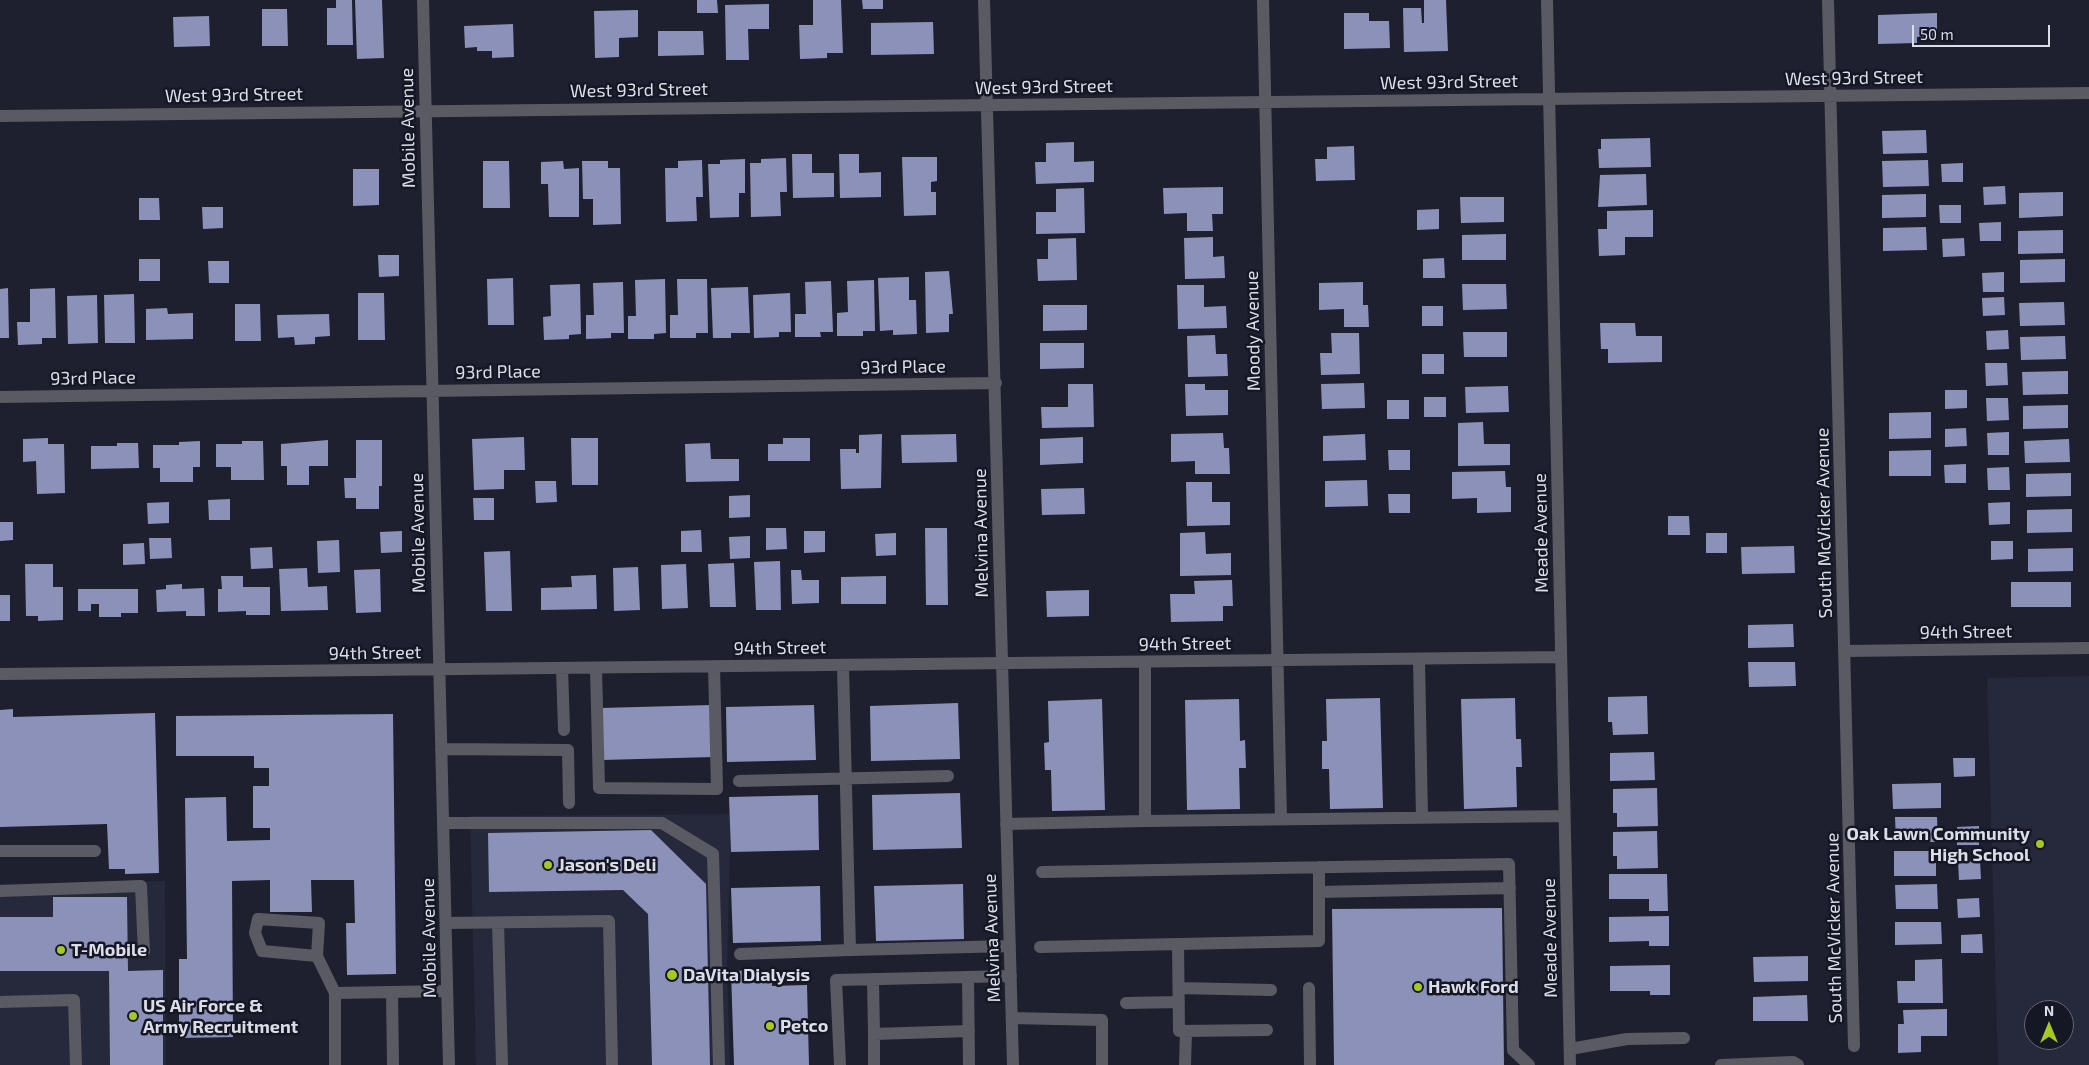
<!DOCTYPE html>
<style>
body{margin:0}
#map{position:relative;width:2089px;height:1065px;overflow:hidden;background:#1f202f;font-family:"Exo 2",sans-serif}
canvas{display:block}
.north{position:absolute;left:2024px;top:1000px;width:50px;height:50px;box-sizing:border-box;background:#161725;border:1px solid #656773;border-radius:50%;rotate:0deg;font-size:14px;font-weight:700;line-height:20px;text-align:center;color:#dcdee7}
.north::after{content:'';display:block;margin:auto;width:18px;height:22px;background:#a5c823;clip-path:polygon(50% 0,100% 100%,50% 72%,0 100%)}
.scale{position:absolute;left:1912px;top:25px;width:138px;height:22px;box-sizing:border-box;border:2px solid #dcdee7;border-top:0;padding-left:6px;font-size:15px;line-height:18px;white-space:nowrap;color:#dcdee7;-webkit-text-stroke:4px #161725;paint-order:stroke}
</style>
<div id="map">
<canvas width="2089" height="1065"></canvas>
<div class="north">N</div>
<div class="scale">50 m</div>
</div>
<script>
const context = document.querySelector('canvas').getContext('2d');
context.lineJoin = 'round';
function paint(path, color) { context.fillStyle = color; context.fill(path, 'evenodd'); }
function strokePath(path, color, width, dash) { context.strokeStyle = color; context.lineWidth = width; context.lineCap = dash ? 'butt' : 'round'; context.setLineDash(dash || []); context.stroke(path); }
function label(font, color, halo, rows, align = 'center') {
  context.font = font + ' "Exo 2",sans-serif'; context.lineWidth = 5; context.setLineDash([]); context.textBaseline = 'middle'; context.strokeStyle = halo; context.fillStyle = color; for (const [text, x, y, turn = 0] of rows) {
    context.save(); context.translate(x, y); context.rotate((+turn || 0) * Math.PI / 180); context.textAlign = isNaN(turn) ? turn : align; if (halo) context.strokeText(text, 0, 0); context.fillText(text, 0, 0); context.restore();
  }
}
paint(new Path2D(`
 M2089,676V1065H1998L1987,678ZM2034,1010H2064V1040H2034Z
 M731,814L727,968L730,1065H476L470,816Z
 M165,881L166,1065H0V884Z`), '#26283c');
paint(new Path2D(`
 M336,0H352L353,45H327V8H336Z
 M355,0H382L384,58L357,59Z
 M697,0H717L718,13H697Z
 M813,0H841L843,53H827V58L800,59L799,25H813Z
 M862,0H883V9H863Z
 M1424,0H1446L1448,51L1404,52L1403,8H1421L1422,23H1424Z
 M769,4V29H748L749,60H726L725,5Z
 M262,9H287L288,46H262Z
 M638,10V37L619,38V57L595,58L594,11Z
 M1344,13H1369V21H1389L1390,48L1344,49Z
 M1937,13V36L1917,37V43L1878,44V15Z
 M209,16L210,46L174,47L173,17Z
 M933,22L934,54L871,55V23Z
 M513,24L514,57L492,58V51H477V47L465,48L464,26Z
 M658,31H703L704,55L658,56Z
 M1926,130L1927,153L1883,154L1882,131Z
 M1650,138L1651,167L1599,168L1598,149H1601V139Z
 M1074,142V162L1094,161V182L1036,184L1035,162H1046V143Z
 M1354,146L1355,180L1316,181L1315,159H1327V147Z
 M792,154H812V173H834V197L793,198Z
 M839,154H859V173L881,172V197L840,198Z
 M902,157H937V181L931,182V192H936V215L904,216Z
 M786,158L787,192H780L781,216L751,217L750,163H761V159Z
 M745,159V193H739V217L710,218L708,164H720V160Z
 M702,160L703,197H696L697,221L666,222L665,168H678V161Z
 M1928,160L1929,186L1883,187L1882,161Z
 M483,161H509L510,208H483Z
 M563,161L564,169L579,168V217H549L548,184H541V162Z
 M582,161H608V168H620L621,224L593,225V199H583Z
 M1963,163V182H1942L1941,164Z
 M353,169H379V205L353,206Z
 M1646,174L1647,205L1598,207L1600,175Z
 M2005,186L2006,204L1984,205L1983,187Z
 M1223,187V214H1212L1213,231H1187V213L1164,214L1163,188Z
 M1084,188L1085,233L1036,234V212H1056V189Z
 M2063,192V216L2019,218V193Z
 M1926,194V217L1882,218V195Z
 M1460,197H1504V222L1461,223Z
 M139,198H159L160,220H139Z
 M1939,205H1961V223H1940Z
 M202,207H223V228L203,229Z
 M1439,209V229L1417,230V210Z
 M1653,210V237H1625V255L1599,256L1598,229H1607V211Z
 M2001,222V241H1980L1979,223Z
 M1926,227L1927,250L1883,251V228Z
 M2063,230V253L2018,254V231Z
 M1506,234V260H1462V235Z
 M1213,237V257L1224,256L1225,278L1185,279L1184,238Z
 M1076,238L1077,280L1038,281L1037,259H1048V239Z
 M1964,238L1965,256L1943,257L1942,239Z
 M378,255H399V276L379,277Z
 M1444,258L1445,278H1423V259Z
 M139,259H160V281H139Z
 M2065,259V282L2020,283V260Z
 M208,261H229V283H209Z
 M949,271L953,314H949V332L926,333L925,272Z
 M2004,272V292H1983L1982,273Z
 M909,277V300H916L917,334L893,335V330L880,331L878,278Z
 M513,278L514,325H488L487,279Z
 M665,279L666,333L654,334V339H628V316H636L635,280Z
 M677,279H707L708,333H696V338H670V315H678Z
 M874,280L875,331H863V336H837V313L848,312L847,281Z
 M831,281L833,332H820L821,337H795V314H806L805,282Z
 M623,282L624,333H611V338L586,339V315H594L593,283Z
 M1363,282V305H1368L1369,327H1344V309L1319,310V283Z
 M580,284L581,334L569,335V339L544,340L543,317L551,316L550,285Z
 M1462,284H1506L1507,309L1463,310Z
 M1177,285H1204V307L1226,306L1227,328L1178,329Z
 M748,287L750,333H731V338H713L711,288Z
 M8,288L9,338H0V289Z
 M55,288L56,338H42V344L18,345L17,322H30V289Z
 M358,293H384L385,340H358Z
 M790,293L791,332H779V337L754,338L753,295Z
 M134,294L135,343H105L104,295Z
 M97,295L98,343L68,344L67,296Z
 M2004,297L2005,315L1983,316L1982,298Z
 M2064,302L2065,325L2020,326L2019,303Z
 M235,304H260L261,341H235Z
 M1043,305H1087V330L1043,331Z
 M1422,306H1443V326H1422Z
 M167,308L168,314L193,313V339L146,340V309Z
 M329,314L330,336L315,337V344L295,345L294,337L278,338L277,315Z
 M1600,323H1635L1636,336H1662V362L1608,363V349H1601Z
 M2008,330L2009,349L1987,350L1986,331Z
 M1463,332H1507V357H1464Z
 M1331,333H1359L1360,374L1321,375L1320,353H1332Z
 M1215,335L1216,354H1227L1228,376L1188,377L1187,336Z
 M2065,336L2066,359L2021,360L2020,337Z
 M1040,343H1084V368L1040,369Z
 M1422,354H1444V374H1422Z
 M1985,363H2007L2008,385L1986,386Z
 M2068,371V394L2023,395L2022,372Z
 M1364,383L1365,408L1322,409L1321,384Z
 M1068,384H1093L1094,427L1042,428L1041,407H1068Z
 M1185,384H1205V390H1228V415L1186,416Z
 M1508,386L1509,412L1466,413L1465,387Z
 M1945,390H1967V408L1945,409Z
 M1424,397H1446V417H1424Z
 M1986,398H2008L2009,420L1987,421Z
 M1387,400H1409V419H1387Z
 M2068,405V428L2023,429V406Z
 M1931,412V438L1889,439V413Z
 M1483,422L1484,444H1510V465L1458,466V423Z
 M1966,428L1967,446L1945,447V429Z
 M2009,432V455H1988L1987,433Z
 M1223,433L1224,448H1229L1230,474H1195V461L1171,462V434Z
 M882,434L881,488L841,489L840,449H856V453H859V435Z
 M956,434L957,462L902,463L901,435Z
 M1365,434L1366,460L1323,461V436Z
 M524,437L525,470H504V489L474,490L472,439Z
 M1083,437V463L1040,465V439Z
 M48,438V444H64L65,493L37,494L36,461L23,462V439Z
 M571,438H598V485H572Z
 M783,438H810V461H768V444H783Z
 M2069,439L2070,462L2025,463L2024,441Z
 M328,440V466H309V485H287V466H281V444Z
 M356,440H382V486H379V509H356V498H345L344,478H356Z
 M200,441V467H193V482H160V468H153V445H179V442Z
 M242,441H263L264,480H231V467H216V444H242Z
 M117,443H138L139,468L91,469V446H117Z
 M710,443L711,459H739V481L686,482L685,444Z
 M1388,450H1410V470H1389Z
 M1931,450V476H1889V451Z
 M1966,464V483H1945L1944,465Z
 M2009,467L2010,490H1988L1987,468Z
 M1505,471L1506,487H1511V512L1477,513V498L1452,499V472Z
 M2071,473V496L2026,497V474Z
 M1367,480L1368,506L1325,507V481Z
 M535,481H556L557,502L536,503Z
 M1186,482H1212V502H1230V525L1187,526Z
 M1084,488L1085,514L1042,515L1041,489Z
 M1388,494H1410V513H1389Z
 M750,495V517L729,518V496Z
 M473,498H494V520H474Z
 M230,499V520H209L208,500Z
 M169,502V523L148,524L147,503Z
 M2010,502V524L1989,525L1988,503Z
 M2072,509V532L2027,533V510Z
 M1668,516H1689L1690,535H1668Z
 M0,522H13V540L0,541Z
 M766,528H786L787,549L766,550Z
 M925,528H947L948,605H926Z
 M701,530L702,552H681V531Z
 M402,531V552L381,553L380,532Z
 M804,531H825V552L804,553Z
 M1205,532L1206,554L1231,553V575L1180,576V533Z
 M896,533V555L876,556L875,534Z
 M1706,533H1727V553H1706Z
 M750,536V558L730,559L729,537Z
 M149,538H171L172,558L150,559Z
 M339,540L340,572L318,573L317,541Z
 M1991,541H2013V559L1991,560Z
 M144,543L145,564L123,565V544Z
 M1794,546L1795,573L1742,574L1741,547Z
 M272,547L273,568L251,569L250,548Z
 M2073,548V571L2028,572V549Z
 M510,551L512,611H486L484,552Z
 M780,561L781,610H756L754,562Z
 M734,563L736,607H710L708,564Z
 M25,564H53V587H63V620L38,621V616H26Z
 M686,564L688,608L662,609L661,565Z
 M638,567L640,610L614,611L613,568Z
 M307,568L308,587L327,586L328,610L281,611L279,569Z
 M380,569L381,612L356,613L354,570Z
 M791,570H801L802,580H819V603L792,604Z
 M596,575L597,609L541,610V588L572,587L571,576Z
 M221,576H243V587H270V615H246V611L218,612V589H222Z
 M886,576V604H841V577Z
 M1232,580L1233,606H1223V621L1171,622L1170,594H1195L1194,581Z
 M2011,582H2071V607H2011Z
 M182,584V589L204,588L205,616H186V611L157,612L156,590L166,589V585Z
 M78,589H138V613H121V617H99V604H91V611H78Z
 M1089,590V616L1047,617L1046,591Z
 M0,595H10V621H0Z
 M1793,624L1794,647L1748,648V625Z
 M1748,662H1795L1796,686L1749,687Z
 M1647,696L1648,734L1613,735L1612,722H1608V697Z
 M1380,698L1383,808L1330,809L1329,769H1322V741H1327L1326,699Z
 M1515,698L1516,739H1521L1522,767H1516L1517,807L1464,809L1461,699Z
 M1102,699L1105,810L1052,811L1051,770H1045L1044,743L1049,742L1048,701Z
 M1239,699L1240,741L1245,740L1246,768H1239L1240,809L1187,810L1185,700Z
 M958,703L960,759L871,761L870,706Z
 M712,705L713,757L602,760L601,708Z
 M814,705L816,760L727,762L726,707Z
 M13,709V717L155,713L159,873L125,874V869H109L107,824L0,827V710Z
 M393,714L396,974L347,975L346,923H355L354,880H311L312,912H270V880L232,881L233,1037L179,1038V959H187L185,798L226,797L227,841L270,840V828H253V786H269V768H254V756H176V716Z
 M1654,752L1655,780L1610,781V753Z
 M1953,758H1975V776L1954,777Z
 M1941,783V808L1893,809L1892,784Z
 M1657,788L1658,826L1617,827V813H1613V789Z
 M960,793L962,848L873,850L872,795Z
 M818,795L819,850L731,852L729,797Z
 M1895,817H1937L1938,842H1896Z
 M1979,826V845H1957V827Z
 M651,830L706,884L710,1065H652L648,914L623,890L489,892L488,833Z
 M1657,831L1658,868L1617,869V856H1613V832Z
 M1894,851H1936V876H1894Z
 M1980,861L1981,879L1959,880L1958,862Z
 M1609,874H1667L1668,911H1649V899H1609Z
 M963,884L964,939L876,941L874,886Z
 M1937,884L1938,909H1896L1895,885Z
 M820,886L821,941L733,943L731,888Z
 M53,897H127L128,971L163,970V1065H110L109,971H0V917H53Z
 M1979,898L1980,917L1958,918L1957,899Z
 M1502,908L1504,1065H1334L1332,909Z
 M1669,916V946H1649V941L1609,942V917Z
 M1895,922H1941L1942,944L1895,945Z
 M1982,934L1983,953H1961V935Z
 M1808,956V981L1754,982L1753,957Z
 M1942,959L1943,1003H1898L1897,981H1915V960Z
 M1670,965V995H1650V991H1610V966Z
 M772,970V986L807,985L809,1065H734L731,971Z
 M1807,995L1808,1021H1753V997Z
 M1947,1009V1036H1921V1052L1898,1053V1024H1904L1903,1010Z`), '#8c91ba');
strokePath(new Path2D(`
 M423,0L449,1065
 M984,0L1013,1065
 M1263,0L1281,819
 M1547,0L1570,1065
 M1828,0L1854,1046
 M0,116L2089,93
 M0,397L996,383
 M1844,651L2089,648
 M1419,659L1422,818
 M843,665L850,950L1010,946
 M562,668L564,730
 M596,668L599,788L717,789L714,666
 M0,674L1561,657
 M441,749L568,750L569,803
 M739,781L948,776
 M1145,821L1564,816
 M443,823H662L713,854L719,1065
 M1006,824L1145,821V662
 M0,851H95
 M1042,872L1509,864L1513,1050L1529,1065
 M0,891L141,886L144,952
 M1319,892L1510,888
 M446,923L609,921L612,1065
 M498,923L502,1065
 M1178,944L1179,1031L1267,1030
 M1040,947L1319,941V867
 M740,954L850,950
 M317,956L262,951L255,933L258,919L319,923L317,956L335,993
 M968,977L969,1065
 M873,979L874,1034L969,1031
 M1179,988L1271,990
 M1309,988L1310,1065
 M392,992L393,1065
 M0,1002L74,1000L76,1065
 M1126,1003L1179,1002
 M1012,1018L1102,1020V1065
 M874,1034V1065
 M1570,1049L1627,1039L1684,1038
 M335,1065V993L447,991
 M840,1065L836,980L1011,976
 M1185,1065L1186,1031
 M1721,1065L1793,1062L1798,1065`), '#5a5b62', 12);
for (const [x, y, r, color] of [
 [2040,844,5,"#a5c823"],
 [548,865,5,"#a5c823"],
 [61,950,5,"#a5c823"],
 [672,975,6,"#a5c823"],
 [1418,987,5,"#a5c823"],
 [133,1016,5,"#a5c823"],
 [770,1026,5,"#a5c823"]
]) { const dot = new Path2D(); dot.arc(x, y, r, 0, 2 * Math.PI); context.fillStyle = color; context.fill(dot); strokePath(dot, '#161725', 2); }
label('18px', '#dcdee7', '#161725', [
 ["West 93rd Street",1854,78,-1],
 ["West 93rd Street",1449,82,-1],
 ["West 93rd Street",1044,87,-1],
 ["West 93rd Street",639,90,-1],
 ["West 93rd Street",234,95,-1],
 ["Mobile Avenue",408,128,-91],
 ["Moody Avenue",1253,331,-91],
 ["93rd Place",903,367,-1],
 ["93rd Place",498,372,-1],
 ["93rd Place",93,378,-1],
 ["South McVicker Avenue",1824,523,-91],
 ["Mobile Avenue",418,533,-91],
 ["Melvina Avenue",981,533,-91],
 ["Meade Avenue",1541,533,-91],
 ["94th Street",1966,632,-1],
 ["94th Street",1185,644,-1],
 ["94th Street",780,648,-1],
 ["94th Street",375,653,-1],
 ["South McVicker Avenue",1834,928,-91],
 ["Mobile Avenue",429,938,-91],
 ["Melvina Avenue",992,938,-92],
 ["Meade Avenue",1550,938,-91]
]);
label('bold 18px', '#dcdee7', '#161725', [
 ["Oak Lawn Community",2030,834,"right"],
 ["High School",2030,855,"right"],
 ["Jason's Deli",558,865],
 ["T-Mobile",71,950],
 ["DaVita Dialysis",683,975],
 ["Hawk Ford",1428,987],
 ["US Air Force &",143,1006],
 ["Army Recruitment",143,1027],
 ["Petco",780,1026]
], 'left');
</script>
